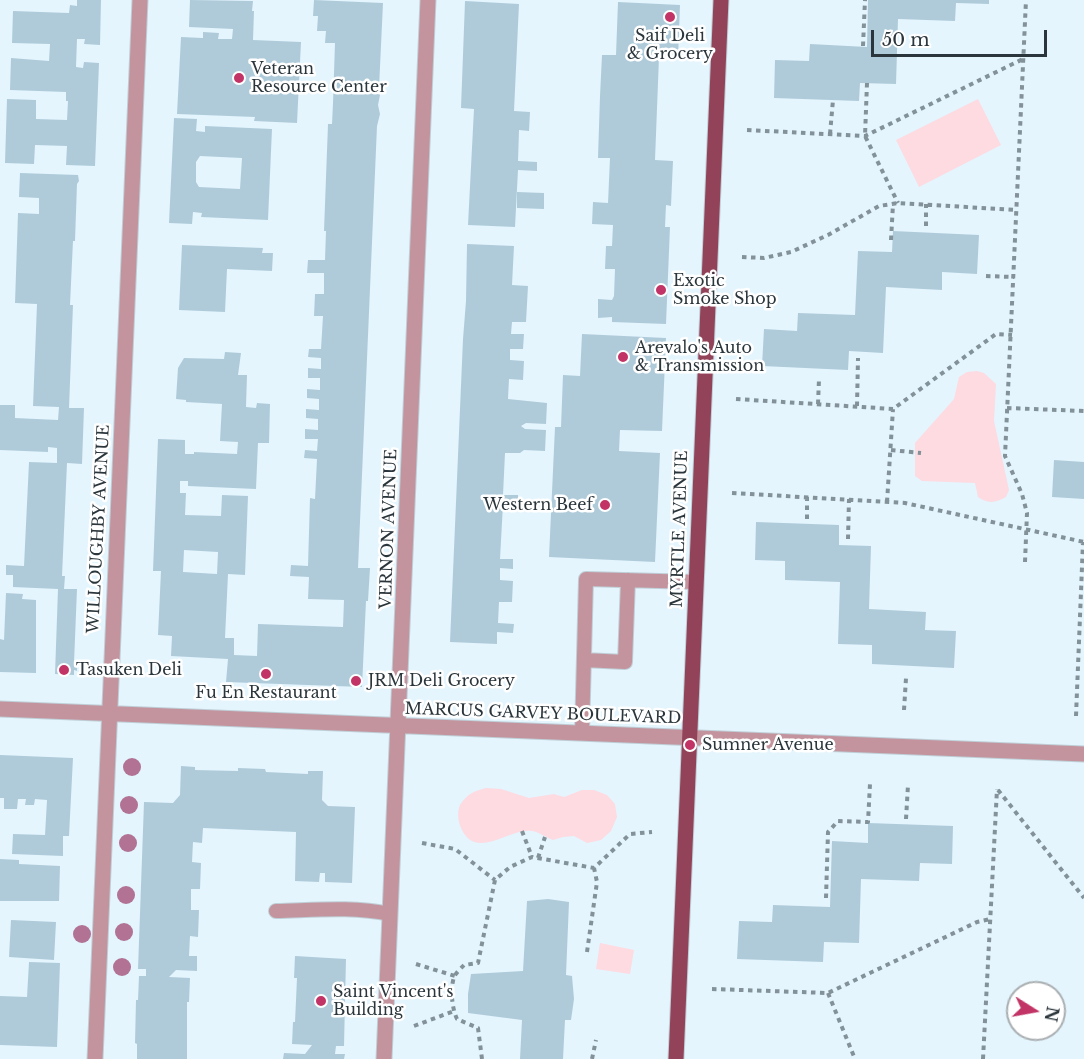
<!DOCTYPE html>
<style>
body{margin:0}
#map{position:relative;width:1084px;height:1059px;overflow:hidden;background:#e4f5fe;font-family:"Libre Baskerville",serif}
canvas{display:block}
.north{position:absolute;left:1006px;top:981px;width:60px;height:60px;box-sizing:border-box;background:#fff;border:2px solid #aaafb1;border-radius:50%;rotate:101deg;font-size:16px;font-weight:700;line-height:24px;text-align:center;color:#2b363c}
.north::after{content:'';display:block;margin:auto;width:21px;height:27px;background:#c13465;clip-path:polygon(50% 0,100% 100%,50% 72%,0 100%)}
.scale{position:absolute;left:871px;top:30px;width:176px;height:27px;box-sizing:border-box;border:3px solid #2b363c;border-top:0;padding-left:8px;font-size:18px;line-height:21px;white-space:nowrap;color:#2b363c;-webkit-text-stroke:4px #fff;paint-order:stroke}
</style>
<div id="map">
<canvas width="1084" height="1059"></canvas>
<div class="north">N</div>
<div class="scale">50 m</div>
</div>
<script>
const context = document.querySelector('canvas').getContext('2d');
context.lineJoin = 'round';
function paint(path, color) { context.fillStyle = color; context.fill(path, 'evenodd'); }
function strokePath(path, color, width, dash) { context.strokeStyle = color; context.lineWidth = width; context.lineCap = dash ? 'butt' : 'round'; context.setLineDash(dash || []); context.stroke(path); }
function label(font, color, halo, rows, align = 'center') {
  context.font = font + ' "Libre Baskerville",serif'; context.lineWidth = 5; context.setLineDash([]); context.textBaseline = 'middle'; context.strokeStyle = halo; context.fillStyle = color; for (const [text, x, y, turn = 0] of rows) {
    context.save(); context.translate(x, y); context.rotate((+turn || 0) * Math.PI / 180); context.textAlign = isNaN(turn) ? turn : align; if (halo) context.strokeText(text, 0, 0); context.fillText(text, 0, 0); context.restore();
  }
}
paint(new Path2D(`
 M978,99L1001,145L919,187L896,140Z
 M977,371L984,373L996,384L994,421L1009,490L1006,497C996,503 988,504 978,497L975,483L922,481L915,476V443L954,399L959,377L967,372Z
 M486,788L501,789L529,798L554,794L564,797L582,790H594L607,795L615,804L617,817L611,831L601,840L587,843L574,836L563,837L553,840C547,838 539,832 532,831C509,827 476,862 461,828C458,821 457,812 460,805C467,794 474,791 486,788Z
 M600,943L634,950L630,974L596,969Z`), '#fedae1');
paint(new Path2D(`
 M77,0H101L100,45L84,44L85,39H77L76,67L83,68L84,62L99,63L95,166L66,165L67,146L35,145L34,164L5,163L7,99L36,100V119L67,120L68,101H66V92L10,90L11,58L49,61L50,44L12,43L13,11L69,13L70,5L77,6Z
 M190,0L253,1L252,11H254L253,40L301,42L297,123L254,121L255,117L177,114L181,37L203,38V32L219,33L218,39H232L233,29L189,27Z
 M314,0L383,3L379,88L381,90L378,105L380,114L377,126L358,568H370L368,601H366L362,687L226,682L228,659L171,656L172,636L158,635L161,571H153L158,439L185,440V454H194V452L237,454L238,442L220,441L222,404L186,402V400L176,399L178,368L184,358L224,359L225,352L241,353L238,375H247L246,407L256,408L257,403L270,404L269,443H258L256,489L188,486V481H180V493H186L185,515L221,516L222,495L248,496L245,575L228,574L225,638H234V655L257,656L258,624L343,627L344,600L308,599L309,577L290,576L291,565L308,566L310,498L315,499L317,459L304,458L305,450L317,451L318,439H305V429L318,430V419L306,418V409L319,410V399L307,398V389L320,390V378H308V368L321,369V358L308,357L309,349H321L323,316H314L315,294H324V273H307L308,260H325L326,231H324L328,124H332L333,103L335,43H325L326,31H317L318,16H313ZM184,550L218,552L217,574L183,572Z
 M868,0H989V4L956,3L955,21L898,19L896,84L860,83L859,101L774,98L775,60L809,61L810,44L867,47Z
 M465,1L519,4L514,111L530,112L529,131L519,130L518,161L537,162V171L518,170L515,227L468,225L474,109L461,108Z
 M618,2L680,5L678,58L659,57L655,160L673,161L671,206L666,205L665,227H670L666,324L612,322V317L598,318V299L612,300L614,296L615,269H605L606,246H612L613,225L592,224L593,202L608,203L610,158H598L600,96L602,55H616Z
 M174,118L197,119L196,131L205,132V126L272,129L268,220L201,217L202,213L193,212L192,224L169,223ZM200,156L242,158L240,189L199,187L196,182V162Z
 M20,173L78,175L79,181L77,184L75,241H73L72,262L70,305H73L69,408H84L82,464L67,463L62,576H65L64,589H77L74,663H77V671L74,670V675L55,674L58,589L13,587V575H6V565L24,566L29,462L57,463V448L48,447V452L0,450V405H15V418L58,420L59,407L33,406L37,304L15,303L18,213L39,214V198L19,197Z
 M517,192L544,193V209L517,208Z
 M893,231L979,235L977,274L942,272V290L886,287L883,353L849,351L848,370L762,366L764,329L797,331L798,313L855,315L858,251L892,252Z
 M467,244L514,246L512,285L528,286L526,322H512L511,334H524L523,349H510V360L524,361L523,380L509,379L508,399L547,403L546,424L526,423L521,426L525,429L546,430L545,451L524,450L520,453H505L503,495H518V505L503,504L500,559H513V569L500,568V580L513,581L512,602H499L498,623L514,624L513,633L497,632V644L450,642L463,339L466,301Z
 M182,245L263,248L262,253H273L272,271L227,269L225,312L179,310Z
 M582,334L666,338L662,431L620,430L619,451L660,453L655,562L549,557L555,427H561L563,375L580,376Z
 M1054,460L1084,462V499L1052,497Z
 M756,522L839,525V545L871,546L869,609L926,612L925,630L956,631L954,668L872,664V645L838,644L840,582L785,580V561L755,560Z
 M6,593L23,594L22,599L36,600V673L0,672V639L4,640Z
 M0,755L73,758L69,836H63V856L12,854L13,834L45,835L47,800L35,799L34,805H25L26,799H18L17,809H4V798H0Z
 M181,766L195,767V770L238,771V768L265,769L266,772L308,774V771H323L322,800L328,806L355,807L352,883L325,882V873H320L319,882L295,881L296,832L203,828L202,843L193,842L192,862L201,863L200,889H191V910H199L198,937L190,936L189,956H197V971L176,970L169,977L190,978L189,1002H187V1059H137V1044L135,1043L136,1000H138L139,976H146V969H138L144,802L173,803L180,795Z
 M868,823L953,826L952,864L920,863L919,881L861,879L859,943L824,942L823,962L737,959L739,921L772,922L773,905L830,907L832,841L868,843Z
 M0,859L19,860V864L60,866L59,901H0Z
 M548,899L569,902L566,975L572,976L574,999L571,1020H565L563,1059H520L522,1020L468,1013V994L471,974L523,971L527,901Z
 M11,920L56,922L54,960L9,957Z
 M295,956L346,959L344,1046H336L335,1054H345L344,1059H283L284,1053L305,1054L312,1045L292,1044L293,1022H295L297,978H294Z
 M29,962L60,963L57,1047L0,1045V996L27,997Z`), '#afcbda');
const lane = new Path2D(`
 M584,660L625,662L628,580
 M582,733L586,579L696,582
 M276,911C315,910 352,906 390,914`);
const street = new Path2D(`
 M0,709L1084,754
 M95,1059L140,0
 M384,1059L428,0`);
const primary = new Path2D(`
 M676,1059L721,0`);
strokePath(lane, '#bfcfd7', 16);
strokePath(street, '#bfcfd7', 17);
strokePath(primary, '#bfcfd7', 17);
strokePath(new Path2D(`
 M863,46L865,0
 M867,83L865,136L898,203
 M747,130L865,136L1023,59
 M830,134L833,100
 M926,226V204
 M891,240L893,204
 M742,257L764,258L791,252L828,235L879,206L898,203L1017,210
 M986,276L1014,277
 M736,399L893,409L996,334L1012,335
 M818,404L819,379
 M857,406L858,358
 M1007,408L1084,411
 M891,450L921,453
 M732,493L905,503L1084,542
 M887,502L893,409
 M807,519V497
 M848,539L849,499
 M1025,562L1027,513L1022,494L1005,456L1026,0
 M904,710L906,678
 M1076,716L1083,542
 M998,790L1084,898
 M906,819L908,785
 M522,831L532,857
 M422,843L455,849L495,880
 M538,858L545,837
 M826,898L828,832L838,821L868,822L870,784
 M587,952L597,882L594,868
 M416,964L455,976
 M712,989L828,993L977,922L990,919
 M828,993L855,1059
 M414,1026L454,1011
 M482,1059L478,1028L457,1019C452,1008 450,990 454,977C456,973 461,968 464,965L478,963L495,880L510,867L532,857L594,868L630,834L652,832
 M592,1059L596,1040
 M983,1059L997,789`), '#839198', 4, [4.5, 4.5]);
strokePath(lane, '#c3949e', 14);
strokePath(street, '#c3949e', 15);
strokePath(primary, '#934359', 15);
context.fillStyle = '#b17294';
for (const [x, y] of [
 [132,767],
 [129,805],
 [128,843],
 [126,895],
 [124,932],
 [82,934],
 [122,967]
]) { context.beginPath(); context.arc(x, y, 9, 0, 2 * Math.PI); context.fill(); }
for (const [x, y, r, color] of [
 [670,17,6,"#c13465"],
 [239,78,6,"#c13465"],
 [661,290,6,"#c13465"],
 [623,357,6,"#c13465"],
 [605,505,6,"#c13465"],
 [64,670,6,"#c13465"],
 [266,674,6,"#c13465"],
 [356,681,6,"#c13465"],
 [690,745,6,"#c13465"],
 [321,1001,6,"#c13465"]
]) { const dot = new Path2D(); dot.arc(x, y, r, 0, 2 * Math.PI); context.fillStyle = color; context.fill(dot); strokePath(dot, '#fff', 2); }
label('16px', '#2b363c', '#fff', [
 ["Saif Deli",670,36,"center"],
 ["& Grocery",670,54,"center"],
 ["Veteran",251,69],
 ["Resource Center",251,87],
 ["Exotic",673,281],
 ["Smoke Shop",673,299],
 ["Arevalo's Auto",635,348],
 ["& Transmission",635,366],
 ["Western Beef",593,505,"right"],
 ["Tasuken Deli",76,670],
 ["JRM Deli Grocery",368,681],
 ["Fu En Restaurant",266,693,"center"],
 ["Sumner Avenue",702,745],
 ["Saint Vincent's",333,992],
 ["Building",333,1010]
], 'left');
label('16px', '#2b363c', '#fff', [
 ["WILLOUGHBY AVENUE",99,529,-87],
 ["VERNON AVENUE",389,529,-88],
 ["MYRTLE AVENUE",680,529,-88],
 ["MARCUS GARVEY BOULEVARD",543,714,2]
]);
</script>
